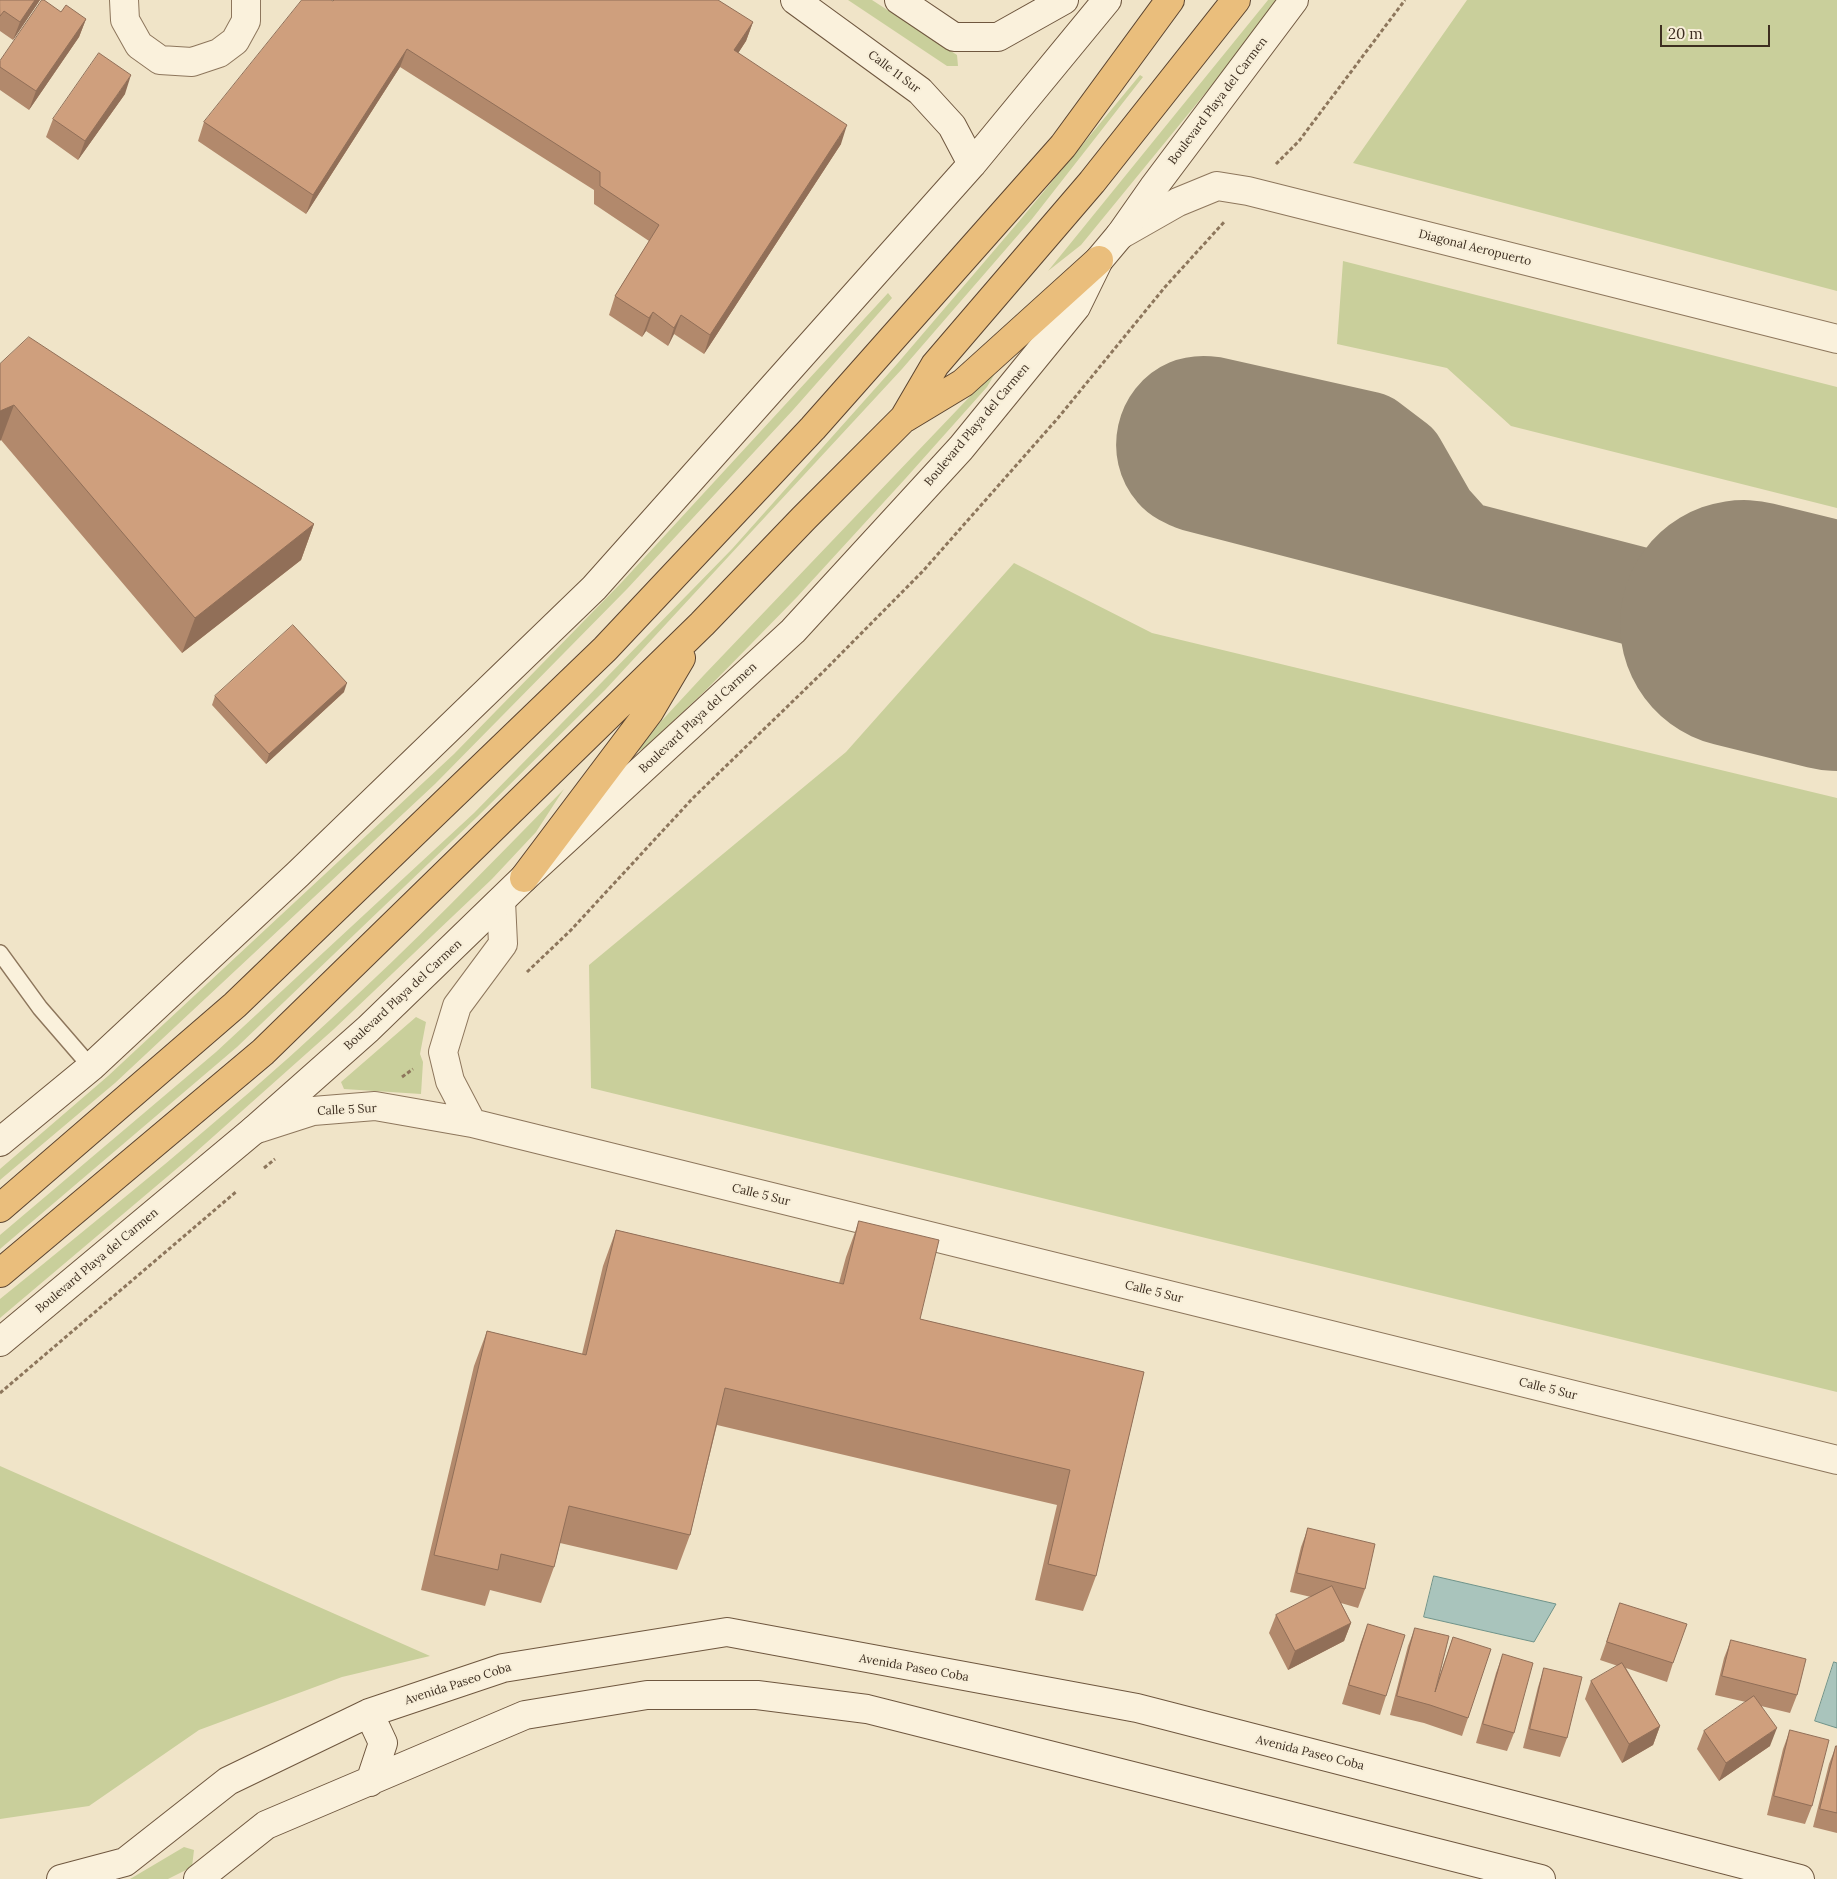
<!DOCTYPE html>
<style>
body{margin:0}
#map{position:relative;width:1837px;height:1879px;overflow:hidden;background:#f0e4c8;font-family:Lora,serif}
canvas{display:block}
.scale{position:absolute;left:1660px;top:25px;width:110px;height:22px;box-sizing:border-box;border:2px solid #3d2e20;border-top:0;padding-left:6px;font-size:15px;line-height:18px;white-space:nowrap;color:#3d2e20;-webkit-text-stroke:4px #f7eed8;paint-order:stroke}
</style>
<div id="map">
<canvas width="1837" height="1879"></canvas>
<div class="scale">20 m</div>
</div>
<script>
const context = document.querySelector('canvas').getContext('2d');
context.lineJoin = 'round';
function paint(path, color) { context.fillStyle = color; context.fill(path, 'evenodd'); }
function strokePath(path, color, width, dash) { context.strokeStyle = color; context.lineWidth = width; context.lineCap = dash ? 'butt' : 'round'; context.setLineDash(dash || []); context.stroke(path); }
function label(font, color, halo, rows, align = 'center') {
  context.font = font + ' Lora,serif'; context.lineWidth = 4; context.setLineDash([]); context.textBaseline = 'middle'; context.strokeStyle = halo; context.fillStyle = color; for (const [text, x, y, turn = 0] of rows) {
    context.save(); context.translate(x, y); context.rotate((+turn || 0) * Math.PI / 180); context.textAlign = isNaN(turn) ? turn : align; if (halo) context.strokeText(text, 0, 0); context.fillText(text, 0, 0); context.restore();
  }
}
paint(new Path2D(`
 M848,0H872L957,55L958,66H947Z
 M1268,0H1278L1221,74L1081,245L1048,271Z
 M1467,0H1837V291L1353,163Z
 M1140,75L1143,77L1032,219L902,369L605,690L477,817L237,1047L0,1249V1235L216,1052L474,813L732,549L897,364L1021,219Z
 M1343,261L1837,387V508L1511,426L1447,368L1337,344Z
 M888,293L892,298L793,410L627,589L435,784L115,1083L0,1180V1169L108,1076L454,754L621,583Z
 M1000,365L987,387L905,479L797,597L705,691L646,747L629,756L704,675Z
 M1014,563L1152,633L1837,798V1392L591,1088L589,965L846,752Z
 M564,789L536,832L492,879L334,1029L187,1160L0,1318V1299C112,1208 224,1118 330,1020C411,946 488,867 564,789Z
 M416,1017L426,1022L420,1054L423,1062L421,1094L344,1089L341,1082Z
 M0,1466L430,1656L342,1677L199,1730L89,1806L0,1819Z
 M184,1847L194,1850L192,1867L168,1879H130Z`), '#c9cf9b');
const water = new Path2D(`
 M1434,1576L1556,1604L1534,1642L1424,1617Z
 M1834,1662L1837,1663V1728L1815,1721Z`);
paint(water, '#a9c4bc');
strokePath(water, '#6f938a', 1);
strokePath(new Path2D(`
 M1456,549L1429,519L1397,463L1368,441L1212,406C1204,405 1196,405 1189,408C1165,418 1158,451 1175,470C1180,476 1188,479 1195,482L1744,624`), '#968974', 99);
strokePath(new Path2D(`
 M1744,624L1837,647`), '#968974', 248);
const service = new Path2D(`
 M0,953L40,1008L91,1067`);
const minor = new Path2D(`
 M124,0L125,20L139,45L160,60L192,62L219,53L235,41L246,21V0`);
const tertiary = new Path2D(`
 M1120,235L1178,202L1217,186L1248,191L1837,339
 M472,1123L450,1081L443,1052L457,1006L503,944L501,901
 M254,1130L313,1111L375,1106L472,1123L1837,1460`);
const secondary = new Path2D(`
 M795,0L920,91L952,126L972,164
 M899,0L954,37H998L1064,0
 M0,1142L91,1067L298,874L594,588L972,164L1107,0
 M0,1342L254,1130L368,1029L524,878L793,631L961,448L1076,307L1099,260L1120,235L1153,188L1294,0
 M369,1713L383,1743L370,1782
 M61,1879L125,1862L228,1781L369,1713L503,1668L727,1632L1137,1708L1800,1879
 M198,1879L266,1825L525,1715L647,1695H757L867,1709L1541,1879`);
const trunk = new Path2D(`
 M905,418L963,383L1099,260
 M524,878L649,712L681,658
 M0,1208L235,1005L605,649L813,428L1063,146L1170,0
 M0,1273L263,1052L702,624L804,518L904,418L935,365L1092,182L1236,0`);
strokePath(service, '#8d765c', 18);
strokePath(minor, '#8d765c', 30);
strokePath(tertiary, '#8d765c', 30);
strokePath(secondary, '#6f573f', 30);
strokePath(trunk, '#5b4430', 30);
strokePath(new Path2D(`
 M1276,164L1299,141L1405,0
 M527,972L571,930L693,798L824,671L923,571L1058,418L1165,287L1225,221
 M402,1077L413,1069
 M264,1168L275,1159
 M0,1393L237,1191`), '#8d765c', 3, [4, 2.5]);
strokePath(service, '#faf1dc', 15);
strokePath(minor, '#faf1dc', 28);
strokePath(tertiary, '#faf1dc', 28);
strokePath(secondary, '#faf1dc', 28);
strokePath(trunk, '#eabe7c', 28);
paint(new Path2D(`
 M0,0H40L13,40L0,31Z
 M333,1L753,22L746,41L738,53L841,144L704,354L674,334L668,346L646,331L642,337L609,315L615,296L649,241L594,204V190L400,67L306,214L198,141L204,122Z
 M61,12L86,19L79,37L29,110L0,90V61Z
 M125,94L78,160L46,137L53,119Z
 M0,364L314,524L301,560L182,653L1,440Z
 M344,692L266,764L212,705L215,696Z
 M859,1221L920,1319L1144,1372L1096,1576L1083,1611L1035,1600L1057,1505L717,1425L690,1535L677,1570L560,1543L554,1567L541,1603L490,1590L485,1606L421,1590L474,1366L487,1331L582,1354L603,1266L616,1230L839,1283L846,1257Z
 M1308,1528L1365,1589L1358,1608L1341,1603L1351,1623L1344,1641L1288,1670L1269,1633L1276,1615L1311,1597L1290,1592L1301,1547Z
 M1620,1603L1673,1663L1667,1682L1626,1668L1660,1726L1653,1745L1622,1763L1585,1699L1591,1681L1618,1666L1600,1660Z
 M1368,1624L1386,1696L1380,1715L1342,1704L1361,1642Z
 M1415,1628L1436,1686L1453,1637L1468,1718L1462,1736L1424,1723L1390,1715L1408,1646Z
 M1731,1640L1797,1695L1790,1713L1761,1706L1770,1746L1719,1781L1697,1749L1704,1731L1746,1702L1715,1695L1724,1658Z
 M1503,1654L1514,1733L1507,1751L1476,1743L1496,1673Z
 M1544,1668L1567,1738L1560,1757L1523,1748L1538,1687Z
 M1790,1730L1812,1806L1805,1824L1767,1815L1783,1749Z
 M1836,1746H1837V1833L1813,1827L1829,1764Z`), '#b2896c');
paint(new Path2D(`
 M35,0H40L13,40L20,22Z
 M86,19L79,37L29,110L36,91Z
 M753,22L746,41L728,69L734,50Z
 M407,49L400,67L306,214L313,195Z
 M131,75L125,94L78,160L85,141Z
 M847,125L841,144L704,354L710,335Z
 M653,312L646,331L642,337L649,318Z
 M681,315L674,334L668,346L674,328Z
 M14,405L1,440L0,441V411Z
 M314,524L301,560L182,653L195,618Z
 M347,683L344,692L266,764L269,754Z
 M1351,1623L1344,1641L1288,1670L1295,1651Z
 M1660,1726L1653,1745L1622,1763L1629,1744Z
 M1777,1728L1770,1746L1719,1781L1726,1763Z`), '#916f58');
const building = new Path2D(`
 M0,0H35L20,22L4,11L0,16Z
 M42,0H44L61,12L66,5L86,19L36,91L0,67V61Z
 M302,0H331L333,1L334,0H718L753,22L734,50L847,125L710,335L681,315L674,328L653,312L649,318L615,296L659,225L600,186V172L407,49L313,195L204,122Z
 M99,53L131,75L85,141L53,119Z
 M29,337L314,524L195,618L14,405L0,411V364Z
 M293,625L347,683L269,754L215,696Z
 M859,1221L939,1240L920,1319L1144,1372L1096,1576L1048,1564L1070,1470L725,1388L690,1535L569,1506L554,1567L501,1554L498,1570L434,1555L487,1331L586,1355L616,1230L843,1284Z
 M1308,1528L1375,1544L1365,1589L1297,1573Z
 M1332,1586L1351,1623L1295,1651L1276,1615Z
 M1620,1603L1687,1624L1673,1663L1607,1642Z
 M1368,1624L1405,1635L1386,1696L1349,1685Z
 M1415,1628L1449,1636L1435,1692L1453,1637L1491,1649L1468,1718L1430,1705L1397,1696Z
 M1731,1640L1806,1659L1797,1695L1722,1676Z
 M1503,1654L1533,1663L1514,1733L1483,1724Z
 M1622,1663L1660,1726L1629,1744L1591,1681Z
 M1544,1668L1582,1677L1567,1738L1530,1729Z
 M1754,1696L1777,1728L1726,1763L1704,1731Z
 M1790,1730L1829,1740L1812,1806L1774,1796Z
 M1836,1746H1837V1813L1820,1809Z`);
paint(building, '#cf9f7d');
strokePath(building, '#916f58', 1);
label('12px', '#3d2e20', '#f7eed8', [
 ["Calle 11 Sur",894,72,37],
 ["Boulevard Playa del Carmen",1218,101,-53],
 ["Diagonal Aeropuerto",1475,248,14],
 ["Boulevard Playa del Carmen",977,425,-50],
 ["Boulevard Playa del Carmen",698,718,-43],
 ["Boulevard Playa del Carmen",403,995,-43],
 ["Calle 5 Sur",347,1110,-3],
 ["Calle 5 Sur",761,1195,14],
 ["Boulevard Playa del Carmen",97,1261,-40],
 ["Calle 5 Sur",1154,1292,14],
 ["Calle 5 Sur",1548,1389,14],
 ["Avenida Paseo Coba",914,1668,10],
 ["Avenida Paseo Coba",458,1684,-18],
 ["Avenida Paseo Coba",1310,1753,14]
]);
</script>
